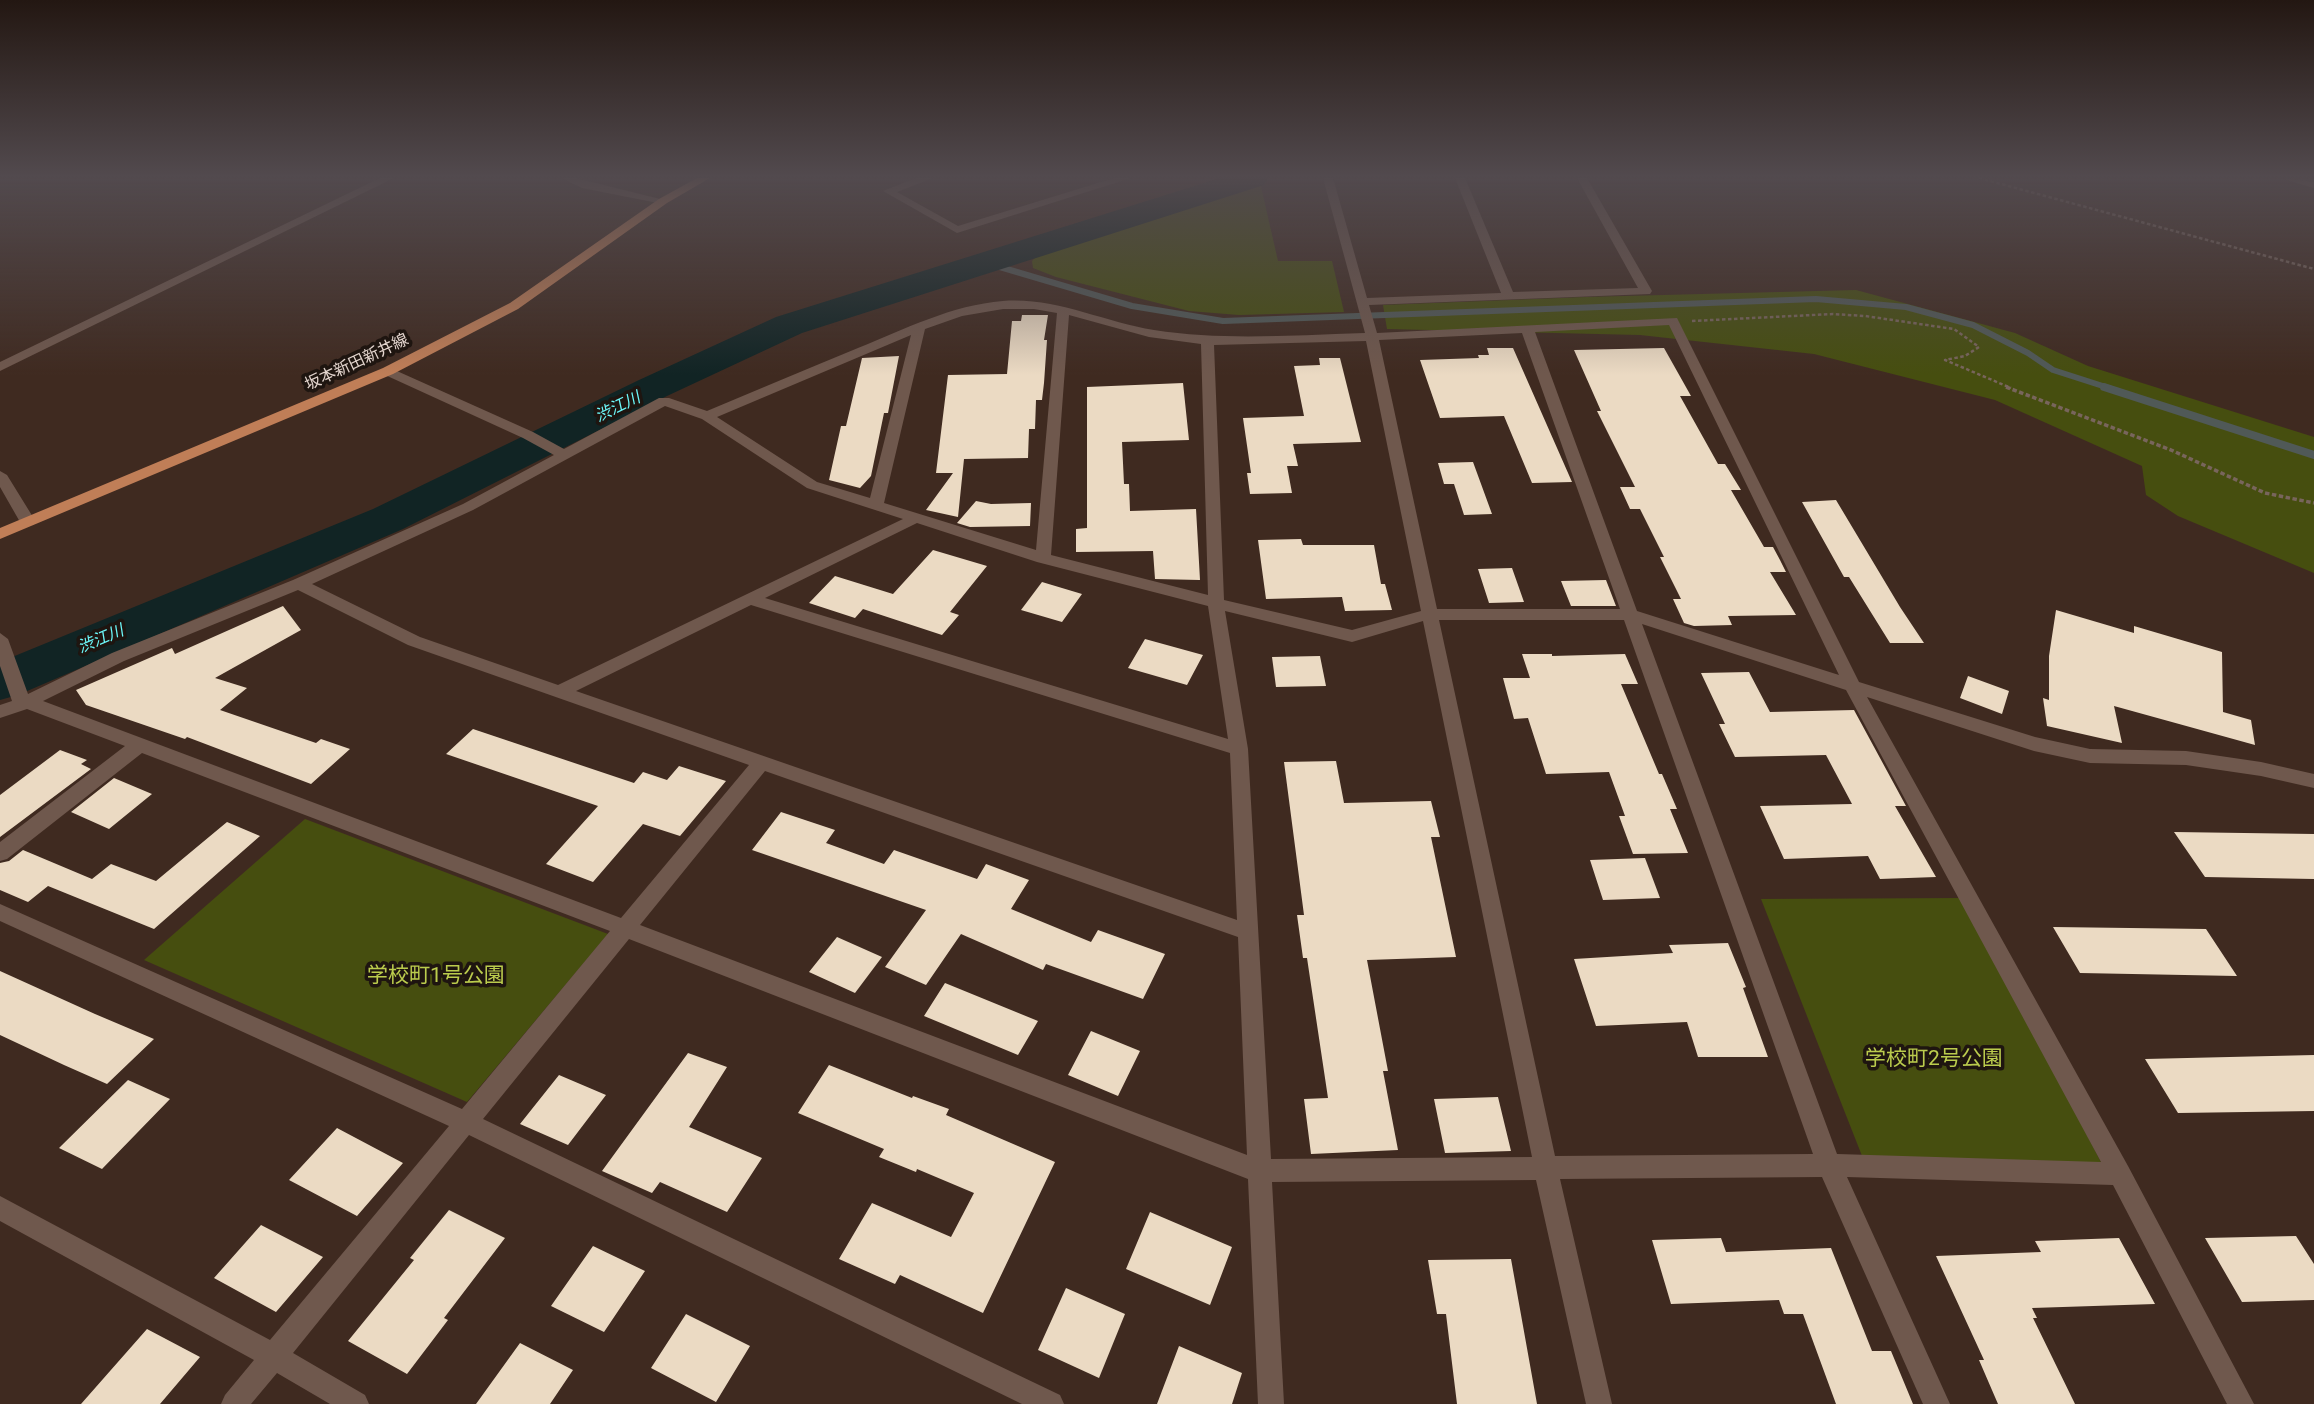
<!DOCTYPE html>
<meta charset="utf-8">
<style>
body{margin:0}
canvas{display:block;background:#3f2a20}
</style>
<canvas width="2314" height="1404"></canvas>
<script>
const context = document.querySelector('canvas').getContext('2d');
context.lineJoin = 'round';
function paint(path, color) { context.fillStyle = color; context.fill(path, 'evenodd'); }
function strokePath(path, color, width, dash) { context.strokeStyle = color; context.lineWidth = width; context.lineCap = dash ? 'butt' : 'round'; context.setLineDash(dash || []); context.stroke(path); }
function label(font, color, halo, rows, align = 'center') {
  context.font = font + ' Roboto,"Noto Sans JP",sans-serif'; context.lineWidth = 7; context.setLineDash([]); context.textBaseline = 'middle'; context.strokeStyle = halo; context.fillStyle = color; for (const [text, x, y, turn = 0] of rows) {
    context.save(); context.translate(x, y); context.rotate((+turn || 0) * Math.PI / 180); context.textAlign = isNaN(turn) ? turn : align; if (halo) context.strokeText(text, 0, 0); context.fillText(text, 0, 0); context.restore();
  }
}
paint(new Path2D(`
 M1260,182L1278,261H1332L1344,312L1239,315L1189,311L1056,277L1033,268L1032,261L1042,250Z
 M1856,290L2015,333L2088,366L2314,437V573L2178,516L2146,495L2142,466L1995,400L1814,354L1640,335L1387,329L1383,305L1586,297Z
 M305,819L608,934L467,1102L144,960Z
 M1964,898L2103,1166H1866L1761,899Z`), '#464e0f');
strokePath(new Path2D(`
 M983,262L1132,306L1223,321L1816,299L1906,307L1973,325L2028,353L2053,370L2109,388`), '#505957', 6);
strokePath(new Path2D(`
 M2104,387L2314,455`), '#505957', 8);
paint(new Path2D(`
 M1220,178H1268L1264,185L802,333L667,396L403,529L18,695L0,700V662L373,509L639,380L776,317Z`), '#112424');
paint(new Path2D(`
 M1022,315H1048L1044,340H1047L1044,383L1042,400H1036L1035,429H1029L1028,458L964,459L958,517L926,510L953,473H936L948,375L1007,374L1012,321H1021Z
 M1487,348H1513L1572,482L1532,483L1504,416L1440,418L1420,360L1479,358L1478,355H1489Z
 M1664,348L1691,396H1680L1718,464H1725L1741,490H1731L1764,547H1773L1780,560L1786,572H1770L1796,615L1728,616L1732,625L1694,626L1684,623L1673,599H1681L1660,557H1664L1640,509H1630L1620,487H1635L1597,411H1601L1574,350Z
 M899,356L888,413H884L871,476L860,488L829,480L841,426H846L862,358Z
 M1319,358H1340L1361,442L1293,444L1298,466H1287L1292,493L1250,494L1247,473H1251L1243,418L1304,416L1294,366L1320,365Z
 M1183,383L1189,440L1122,442L1124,484H1129L1130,511L1196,509L1200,580L1155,579L1153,551L1076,552V529L1087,528V387Z
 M1473,462L1492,514L1464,515L1454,484H1444L1438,463Z
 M1836,500L1900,607L1924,643H1890L1849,577H1844L1802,502Z
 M976,501L991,504L1031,503L1030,526L970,527L957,523Z
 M1301,539L1303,545H1374L1381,584H1385L1392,610L1345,611L1342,597L1266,599L1258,540Z
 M933,550L987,566L950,612L959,615L942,635L863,609L855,618L809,603L835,576L893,594Z
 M1512,568L1524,602L1489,603L1478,569Z
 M1606,580L1616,606H1571L1561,581Z
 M1042,582L1082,594L1062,622L1021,610Z
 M283,606L301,630L215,678L247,688L220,710L316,743L321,739L350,749L311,784L187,737L185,739L86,705L76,690L172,648L175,654Z
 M2056,610L2134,633V626L2222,652L2223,712L2251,720L2255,745L2114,706L2122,743L2047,726L2043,698L2049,700V656Z
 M1145,639L1203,655L1187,685L1128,668Z
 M1522,654H1552V656L1625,654L1638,684H1621L1659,774H1662L1677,809H1670L1688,853L1633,854L1619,816H1625L1609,772L1546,774L1528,718L1514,719L1503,678H1530Z
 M1320,656L1326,686L1276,687L1272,657Z
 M1749,672L1770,712L1854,710L1906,806H1895L1936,877L1880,879L1868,856L1784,859L1760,806L1852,804L1826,755L1735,757L1719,724H1725L1701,673Z
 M1968,676L2009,691L2002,714L1960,698Z
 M473,729L634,783L643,772L667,780L679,766L726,781L680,836L643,824L593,882L546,864L598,806L446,754Z
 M60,750L87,760L81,764L91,769L0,837V795Z
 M1336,761L1344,803L1431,801L1440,837H1431L1456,957L1367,960L1388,1071H1383L1398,1150L1311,1154L1304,1099L1328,1098L1307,958H1303L1297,915H1304L1284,762Z
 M114,778L152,794L109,829L71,812Z
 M781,812L835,830L826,843L884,864L894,850L977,879L986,864L1029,880L1011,909L1091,942L1098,930L1165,954L1143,999L1046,964L1043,970L961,934L926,985L885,967L926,910L752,850Z
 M227,822L260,836L154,929L48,886L28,902L0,890V863L9,861L23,850L92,879L111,864L156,881Z
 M2174,832L2314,834V879L2205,877Z
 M1645,858L1660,898L1603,900L1590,860Z
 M2053,927L2206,929L2237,976L2080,973Z
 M837,937L882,957L855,993L809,972Z
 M1728,943L1746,987L1743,988L1768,1057H1698L1687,1022L1596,1026L1574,959L1673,953L1669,945Z
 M0,971L95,1014L154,1039L107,1084L64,1065L0,1035Z
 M945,983L1038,1021L1018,1055L924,1016Z
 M1091,1031L1140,1051L1118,1096L1068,1075Z
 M688,1053L727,1067L689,1127L762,1158L727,1212L660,1182L652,1193L602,1171Z
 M2314,1055V1111L2178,1113L2145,1059Z
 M829,1065L912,1098L913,1096L949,1109L946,1115L1055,1162L983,1313L900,1275L895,1284L839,1259L872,1203L951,1237L974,1193L917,1169L916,1172L879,1157L884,1149L798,1113Z
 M559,1075L606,1095L568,1145L520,1124Z
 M128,1080L170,1099L102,1169L59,1148Z
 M1498,1097L1511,1151L1445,1153L1434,1099Z
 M337,1128L403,1163L357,1216L289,1180Z
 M449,1210L505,1238L444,1318L448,1320L407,1374L348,1341L414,1260L410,1258Z
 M1150,1212L1232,1247L1210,1305L1126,1269Z
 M261,1225L323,1257L276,1312L214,1278Z
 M2296,1236L2314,1264V1300L2242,1302L2205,1238Z
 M1721,1238L1726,1252L1831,1248L1872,1351H1891L1913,1404H1836L1803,1314H1784L1779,1300L1671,1304L1652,1240Z
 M2119,1238L2155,1304L2032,1308L2037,1318H2033L2075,1404H1998L1979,1360H1984L1936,1256L2041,1252L2035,1241Z
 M593,1246L645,1271L604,1332L551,1306Z
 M1511,1259L1537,1404H1457L1446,1314H1437L1428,1260Z
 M1066,1288L1125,1314L1099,1378L1038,1350Z
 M686,1314L750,1346L716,1402L651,1368Z
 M147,1329L200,1357L160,1404H81Z
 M520,1343L573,1370L550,1404H476Z
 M1179,1346L1242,1373L1232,1404H1157Z`), '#ebdac3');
strokePath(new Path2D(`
 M1979,178L2314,269
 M1692,321L1833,314L1865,316L1954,329L1979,347L1965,356L1945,360L2011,388`), '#78655c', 2.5, [3.5, 2.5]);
strokePath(new Path2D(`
 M2006,387L2171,450L2265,493L2314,503`), '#78655c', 3.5, [4.5, 2.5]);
paint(new Path2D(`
 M380,178H394L0,371V362Z
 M561,178H576L668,201L663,204L582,188Z
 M916,178H933L897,192L958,226L1114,178H1131L957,233L883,191Z
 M1323,178H1333L1367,298L1501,293L1455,178H1465L1513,292L1638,288L1577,178H1587L1652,291L1650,294L1369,305L1377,333L1677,318L1859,682L2035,737L2090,749L2186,751L2261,762L2314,774V788L2261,776L2186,765L2090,763L2034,751L1867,697L2128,1166L2254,1404H2227L2113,1185L1847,1177L1950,1404H1923L1822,1177L1560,1179L1612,1404H1586L1536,1180L1272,1182L1284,1404H1258L1248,1179L629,939L483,1119L1060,1395L1064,1404H1022L469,1135L293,1353L365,1395L369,1404H330L277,1373L251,1404H221L225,1395L254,1360L0,1221V1196L270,1340L449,1126L0,921V904L462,1109L610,931L142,753L7,859L0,861V842L125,746L27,709L0,718V705L12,701L0,666V633L8,639L28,694L112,653L293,580L463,504L554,455L523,438L383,374L381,371L388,367L533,432L564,449L659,398H669L707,411C757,390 807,369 858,348C905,329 952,305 1003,301C1056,297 1103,322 1154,330C1224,341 1294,335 1365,333ZM1003,309H1034L1057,313L1036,550L884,503L925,329L962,316ZM1069,315L1149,337L1201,344L1208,595L1051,555ZM1669,325L1839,675L1637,611L1535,332ZM1522,333L1620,609H1437L1379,340ZM911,335L870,498L817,482L717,417ZM1366,341L1421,611L1352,630L1224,600L1214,345ZM665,406L702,419L807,488L903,519L558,685L420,637L312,584L473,510ZM917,523L1037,562L1208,606L1228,739L765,598ZM298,590L408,645L749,765L621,918L43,701L124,661ZM751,605L1230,753L1237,920L576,691ZM1225,611L1352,642L1423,621L1532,1157L1271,1159L1248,749ZM1439,620H1624L1813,1154L1555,1156ZM1642,624L1846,690L2101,1162L1837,1154ZM765,771L1238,937L1247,1155L640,925Z
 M2285,178L2314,182V188L2286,180Z
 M0,471L7,475L36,522L33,525H23L20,522L0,487Z`), '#6f584d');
paint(new Path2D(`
 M697,178H710L667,203L518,309L393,374L0,539V528L383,368L510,303L659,199Z`), '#c07e57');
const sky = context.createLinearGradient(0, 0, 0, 375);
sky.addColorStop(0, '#231712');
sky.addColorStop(0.47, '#524a4e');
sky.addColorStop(1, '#524a4e00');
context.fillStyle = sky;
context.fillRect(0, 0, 2314, 375);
label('16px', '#e3d5ce', '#1e1510', [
 ["坂本新田新井線",357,363,-25]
]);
label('italic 16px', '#6cf9fb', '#1e1510', [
 ["渋江川",618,408,-26],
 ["渋江川",101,640,-23]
]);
label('21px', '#bbcc4d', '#1e1510', [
 ["学校町1号公園",436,977],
 ["学校町2号公園",1934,1060]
]);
</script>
